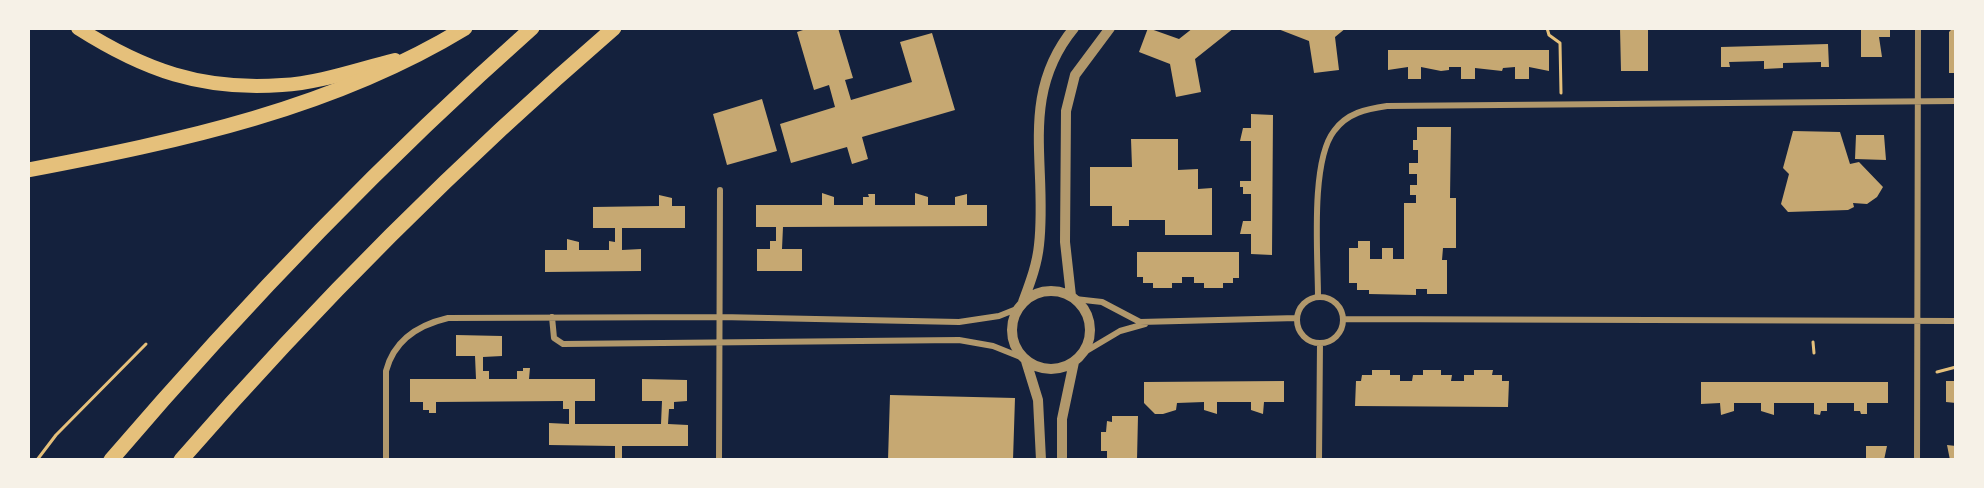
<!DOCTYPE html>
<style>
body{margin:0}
#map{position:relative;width:1984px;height:488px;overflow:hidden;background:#14213d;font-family:"DM Sans",sans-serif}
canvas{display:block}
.frame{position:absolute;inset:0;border:30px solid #f6f1e7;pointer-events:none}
</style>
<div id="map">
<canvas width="1984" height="488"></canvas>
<div class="frame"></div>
</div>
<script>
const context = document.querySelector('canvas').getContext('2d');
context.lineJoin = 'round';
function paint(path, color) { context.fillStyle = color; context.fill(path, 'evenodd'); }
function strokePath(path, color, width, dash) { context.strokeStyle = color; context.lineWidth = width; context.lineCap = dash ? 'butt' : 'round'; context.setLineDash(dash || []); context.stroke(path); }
paint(new Path2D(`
 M809,28H838L853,78L845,80L851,100L912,82L900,42L932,33L955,110L862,137L868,159L852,164L847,147L791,163L780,124L835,107L829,85L814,90L797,32Z
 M1148,28L1179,39L1193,28H1234L1195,59L1201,92L1176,97L1170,64L1139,52Z
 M1346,28L1335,37L1339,70L1314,73L1309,41L1278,29Z
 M1620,28H1648V71H1621Z
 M1861,28H1890V37H1879L1882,57H1861Z
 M1953,28H1956V73H1949V32Z
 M1828,44L1829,67H1821V62L1783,63V68L1764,69V61L1729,62L1730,67H1721V47Z
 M1388,50H1549V71L1529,67V79H1515V67L1503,68L1502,71L1475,68V79H1461V67H1449V70L1441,71L1421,67V79H1408V67L1388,70Z
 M762,99L777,151L727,165L713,114Z
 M1251,114L1273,115L1272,255L1251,254V234H1240L1243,221H1251V194H1243V187H1240V181H1251V141H1240L1243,128H1251Z
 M1417,127H1451L1450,198H1456V248H1443L1442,260H1447V294H1427V289H1416V295L1369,294V290H1357V283H1349V248H1358V241H1370V259H1382V248H1393V259H1404V203H1416V195H1410V185H1417V174H1409V163H1418V150H1413V140H1417Z
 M1793,131L1840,132L1850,164L1859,162L1883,187L1877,197L1867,204L1853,203L1854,207L1848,210L1788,212L1781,204L1789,174L1783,168Z
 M1856,135H1884L1886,160L1855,159Z
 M1131,139H1178V170L1198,169V189L1212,188V235H1165V220H1129V226H1112V206H1090V167H1132Z
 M822,193L834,197V205H863V197H869L868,194H875V205H915V193L928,197V205H955V197L967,194V205H987V226L783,227L782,249H802V271H757V249H770V241H776V227H756V205H822Z
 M659,195L672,198V206H685V228H622V250L641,249V271L545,272V250H567V239L579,242V250H609V241L615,242V228H593V207L659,206Z
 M1137,252H1239V278H1233V283H1223V288H1204V283H1194V277H1182V283H1172V288H1153V283H1143V277H1137Z
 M456,335L502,336V356L483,357V371H489V379H517V371H523V368H530L529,379H595V401H575V424H661L662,401H642V379L687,380V401L674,402V409H669L668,424L688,425V446H622V460H615V446L549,445V423L569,424V409H563V401L436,402V413H429V410H423V402H410V379H476L475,356H456Z
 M1372,370H1390V375H1400V381H1412L1413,375H1423V370H1441V375H1452L1451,381H1464V375H1474V370H1493L1492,375H1502V381H1509L1508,407L1355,406L1356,381H1361L1362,375H1372Z
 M1284,381V402H1264L1263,414L1251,410V402H1217V414L1204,410V402L1177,403L1176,410L1163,414H1155L1144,403V382Z
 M1946,381H1956V403L1946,402Z
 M1701,382H1888V403H1867V414H1861L1860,411H1854V403H1827V411H1821L1820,415L1814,414V403H1774V415L1761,411V403H1734V411L1721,415L1720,403L1701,404Z
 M890,395L1015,398L1013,460H888Z
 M1112,416H1138L1137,460H1107V451H1101V432H1106L1107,421L1112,422Z
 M1947,445L1956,446V460H1950Z
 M1866,446H1887L1884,460H1866Z`), '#c6a872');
strokePath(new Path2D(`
 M1547,28L1549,35L1560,43L1561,93
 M1813,342L1814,353
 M1937,372L1956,367
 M37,460L56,435L146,344`), '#e5c07b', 3);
strokePath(new Path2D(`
 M1318,297C1318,257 1310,162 1334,131C1347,113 1366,109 1387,106L1956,101
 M1297 320a23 23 0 1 1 46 0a23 23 0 1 1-46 0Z
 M1075,299L1102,302L1140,322L1297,318
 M552,317L554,338L563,344L959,340L993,346L1023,358
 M1343,319L1956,321
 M1083,353L1120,331L1145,324
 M386,460V371C394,340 418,325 448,318L720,317L959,322L999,316L1019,308
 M719,460L720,190
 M1319,460L1320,343
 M1917,460L1918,28`), '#b1986c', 6);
strokePath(new Path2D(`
 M1012 330a39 39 0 1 1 78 0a39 39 0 1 1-78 0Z
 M1071,296L1065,242L1066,111L1075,75L1110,28
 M1023,302C1030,283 1037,265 1039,245C1048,166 1018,96 1074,28
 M1026,361L1038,400L1041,460
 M1062,460V419L1074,362`), '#b1986c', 10);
strokePath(new Path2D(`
 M78,28C144,70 202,91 282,85C320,83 358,69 395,60`), '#e5c07b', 14);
strokePath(new Path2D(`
 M28,170C180,141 332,109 465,28
 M111,460C242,307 381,162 532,28
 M181,460C315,306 460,161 614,28`), '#e5c07b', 15);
</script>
